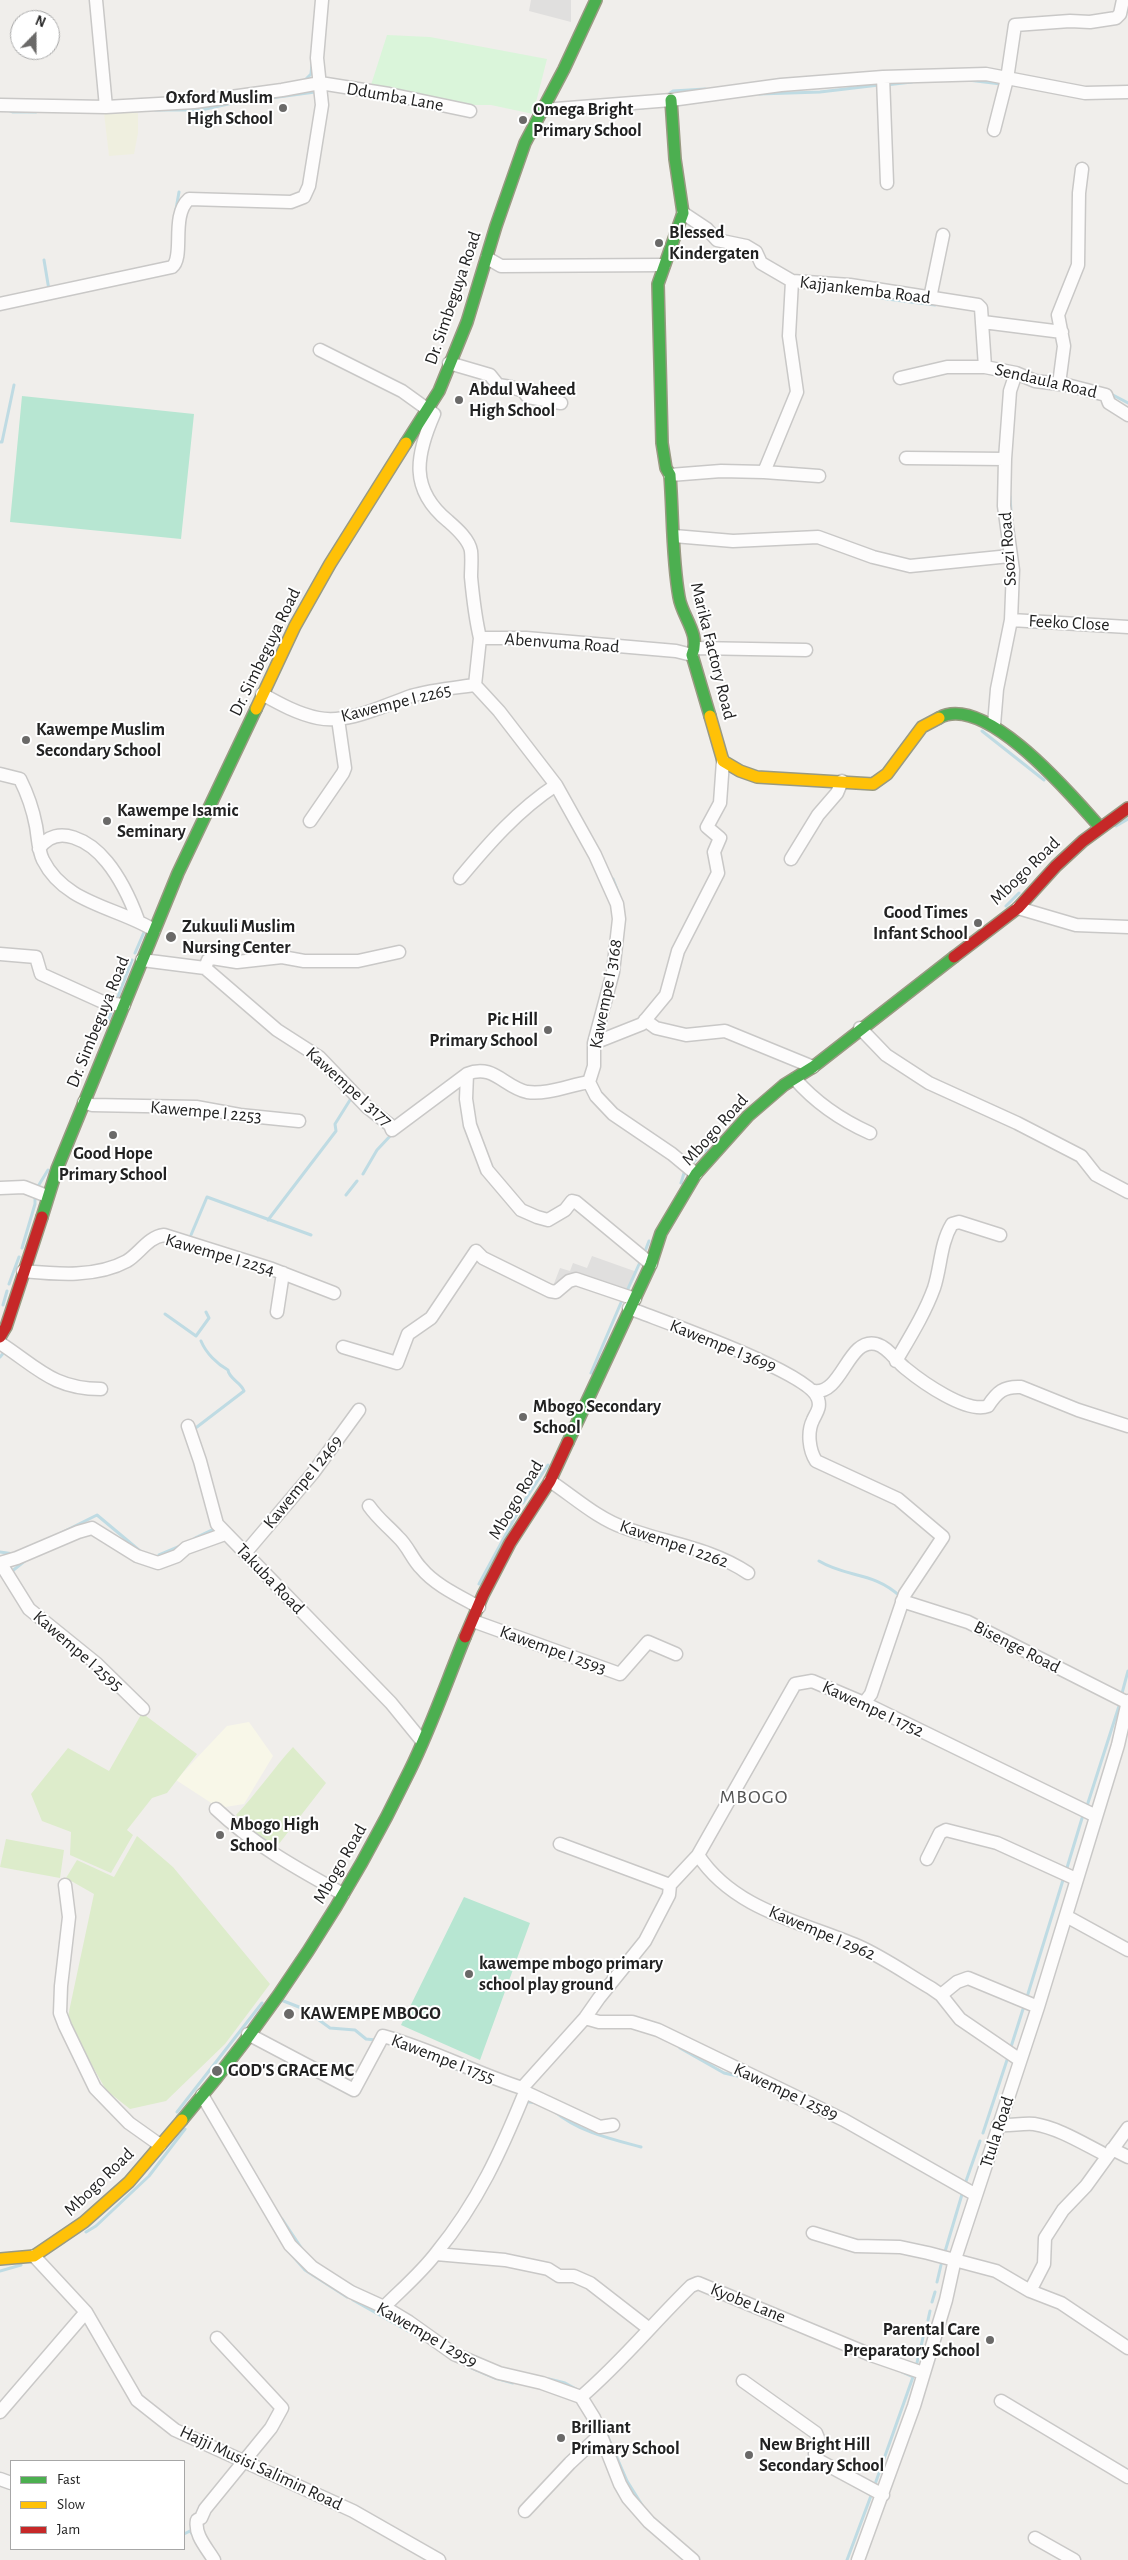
<!DOCTYPE html>
<style>
body{margin:0}
#map{position:relative;width:1128px;height:2560px;overflow:hidden;background:#f0eeeb;font-family:"Alegreya Sans",sans-serif}
canvas{display:block}
.legend{position:absolute;left:10px;top:2460px;width:175px;height:90px;box-sizing:border-box;background:#fff;border:1px solid #a7a7a7;margin:0;padding:6px 9px;list-style:none;font-size:15px;color:#222}
.legend li{display:flex;align-items:center;gap:10px;height:25px}
.legend b{width:25px;border:1px solid #a7a7a7}
.north{position:absolute;left:10px;top:10px;width:50px;height:50px;box-sizing:border-box;background:#fff;border:1px solid #a7a7a7;border-radius:50%;rotate:22deg;font-size:14px;font-weight:700;line-height:20px;text-align:center;color:#222}
.north::after{content:'';display:block;margin:auto;width:18px;height:22px;background:#6a6968;clip-path:polygon(50% 0,100% 100%,50% 72%,0 100%)}
</style>
<div id="map">
<canvas width="1128" height="2560"></canvas>
<ul class="legend">
<li><b style="height:6px;background:#4caf50"></b>Fast</li>
<li><b style="height:6px;background:#ffc107"></b>Slow</li>
<li><b style="height:6px;background:#c62828"></b>Jam</li>
</ul>
<div class="north">N</div>
</div>
<script>
const context = document.querySelector('canvas').getContext('2d');
context.lineJoin = 'round';
function paint(path, color) { context.fillStyle = color; context.fill(path, 'evenodd'); }
function strokePath(path, color, width, dash) { context.strokeStyle = color; context.lineWidth = width; context.lineCap = dash ? 'butt' : 'round'; context.setLineDash(dash || []); context.stroke(path); }
function label(font, color, halo, rows, align = 'center') {
  context.font = font + ' "Alegreya Sans",sans-serif'; context.lineWidth = 4; context.setLineDash([]); context.textBaseline = 'middle'; context.strokeStyle = halo; context.fillStyle = color; for (const [text, x, y, turn = 0] of rows) {
    context.save(); context.translate(x, y); context.rotate((+turn || 0) * Math.PI / 180); context.textAlign = isNaN(turn) ? turn : align; if (halo) context.strokeText(text, 0, 0); context.fillText(text, 0, 0); context.restore();
  }
}
paint(new Path2D(`
 M249,1722L273,1756L244,1804L219,1808L176,1780L227,1726Z`), '#f8f7e8');
paint(new Path2D(`
 M104,113H138V133L134,154L109,156Z`), '#efefdf');
paint(new Path2D(`
 M142,1713L197,1754L167,1793L152,1798L127,1830L133,1835L111,1873L70,1855L71,1832L42,1821L31,1794L68,1748L109,1771Z
 M293,1747L326,1783L275,1849L236,1815C257,1793 273,1769 293,1747Z
 M137,1836L173,1867L270,1984L225,2044L166,2101L130,2109L106,2090L67,2021L94,1894L66,1878L77,1860L114,1877Z
 M6,1839L64,1850L60,1878L0,1867Z`), '#ddeccb');
paint(new Path2D(`
 M387,35L430,37L547,59L533,114L491,105H461L370,88Z`), '#daf5da');
paint(new Path2D(`
 M22,396L194,414L181,539L10,522Z
 M464,1897L530,1923L480,2060L401,2025Z`), '#b7e6d2');
paint(new Path2D(`
 M531,0H571V22L529,11Z
 M592,1256L637,1272L625,1299L571,1276L553,1286L560,1268L570,1271L573,1263L587,1268Z`), '#e0dfde');
strokePath(new Path2D(`
 M968,80L1001,84
 M304,81L311,74L312,64
 M886,85L912,82
 M670,93L673,91L705,89
 M759,94L820,92L879,85
 M271,98L315,92
 M8,110L13,112H36
 M155,110H201L242,101
 M580,113L643,108
 M175,215L179,192
 M44,260L49,290
 M850,291L887,299L935,305
 M1111,394L1128,403
 M0,442H2L14,385
 M1010,496L1011,512
 M982,731L1044,780
 M1116,826L1128,819
 M613,879L620,897
 M1006,906L1019,893
 M135,953L145,930
 M116,1002L132,960
 M106,1026L113,1008
 M689,1166L707,1149
 M363,1174L377,1150L392,1134
 M681,1183L685,1170
 M37,1188L48,1170
 M346,1195L357,1181
 M268,1220L336,1131L335,1124L350,1100
 M191,1235L207,1197L311,1235
 M22,1248L35,1204V1198
 M644,1254L649,1241
 M9,1284L19,1257
 M626,1293L641,1260
 M3,1305L7,1291
 M165,1314L196,1336L209,1318L206,1312
 M0,1357L5,1351
 M591,1373L623,1298
 M193,1430L244,1391C241,1382 229,1379 228,1370C217,1364 206,1353 201,1341
 M523,1503L548,1465
 M61,1533L97,1515L140,1551
 M195,1538L216,1528
 M0,1552L14,1554
 M159,1555L178,1547
 M819,1561C847,1578 873,1571 901,1597
 M11,1572L26,1560
 M479,1584L518,1512
 M1121,1697L1128,1671
 M1086,1809L1120,1703
 M1066,1871L1083,1815
 M1027,1997L1063,1880
 M281,2000L304,2009L330,2028L355,2030L366,2039L376,2040
 M680,2048L724,2073L742,2077
 M1010,2050L1024,2006
 M432,2059L471,2075
 M527,2098L529,2102L538,2103
 M554,2111C579,2132 611,2139 641,2147
 M177,2112L262,2003
 M983,2133L1007,2060
 M965,2184L980,2141
 M282,2219L302,2249
 M86,2232L96,2226L149,2176L185,2129
 M291,2254L305,2270L347,2297
 M944,2255L963,2191
 M0,2271L21,2265
 M937,2282L941,2265
 M353,2300L426,2341
 M932,2302L935,2292
 M928,2320L930,2311
 M465,2365L495,2378L513,2383
 M916,2367L925,2329
 M549,2379L565,2383L576,2389
 M602,2423L627,2481L642,2505
 M874,2487L913,2377L902,2372
 M658,2522L668,2531
 M184,2534L190,2531L193,2535
 M847,2560L872,2493`), '#bfdbe3', 3);
const street = new Path2D(`
 M96,0L106,107
 M883,77L887,183
 M0,105L106,107L194,102L282,90L320,83L389,94L470,111
 M543,110L671,100L781,85L883,77L986,74L1085,93L1128,92
 M994,130L1007,79L1015,25L1070,21L1090,22L1116,18L1120,14L1123,0
 M683,213L707,229L717,240L746,246L756,252L761,263L792,281L850,285L978,305L981,308L985,367
 M487,258L501,266L664,265
 M930,298L943,235
 M0,304L172,267C185,257 170,216 189,199L291,202L304,197L309,186L322,105L317,58L322,0
 M983,322L1062,332
 M320,350L402,391L434,414C416,455 409,489 448,521C456,528 469,539 471,551C472,559 471,569 471,577C473,598 475,617 480,638
 M449,363L490,375L498,385L511,387L523,391L528,397L561,403
 M900,378L947,367H985L1016,373L1035,381L1067,385L1106,395L1109,403L1128,415
 M1059,384L1064,346L1058,315L1078,265L1079,193L1082,169
 M906,458L1005,459
 M764,472L819,476
 M670,475L721,471L764,472L797,392L789,336L792,281
 M674,536L733,541L818,537L873,557L910,566L1010,556
 M1011,620L1128,627
 M695,648L806,650
 M475,685L499,711L556,785L595,855L617,904L619,919L613,972L594,1043V1066L589,1082L596,1096L613,1114L672,1154L696,1174
 M475,685L480,638H526L676,651L692,655
 M262,694C280,704 298,714 318,718C348,724 382,706 411,696C431,690 454,688 475,685
 M994,725L997,689L1011,620L1013,570L1004,506L1005,459L1010,391L1016,373
 M0,774L20,779C28,795 33,810 36,826C38,837 38,850 43,860C65,904 117,907 154,930
 M310,821L343,773L345,768L338,719
 M39,849C57,821 91,842 107,862C120,878 131,901 138,920
 M791,859L818,815L837,793L842,781
 M460,878C489,843 518,810 556,785
 M1018,908L1076,925L1128,927
 M0,954L36,957L41,974L105,1003L124,1005
 M142,960L205,968L277,1030L319,1057L367,1107L390,1125L392,1130L467,1074C493,1063 504,1087 527,1092C547,1095 570,1085 589,1082
 M205,968L208,960L212,958L237,962L282,957L304,961H358L399,952
 M645,1020L656,1028L686,1035L725,1031L813,1067
 M860,1028L886,1055L929,1083L1017,1123L1081,1156L1096,1175L1128,1192
 M594,1043L642,1024L666,995L678,951L718,873L714,852L720,838L707,827L720,803L723,761
 M467,1074L466,1099L470,1125L487,1170L521,1210L537,1217L548,1220L565,1210L572,1201L576,1202L651,1264
 M795,1079C816,1103 841,1120 870,1133
 M84,1102L92,1105L196,1107L240,1115L299,1121
 M0,1188L24,1187L47,1196
 M23,1271C56,1274 96,1278 127,1261C140,1253 148,1237 164,1235L272,1269L334,1293
 M629,1308C661,1321 810,1372 818,1399C821,1408 816,1413 813,1420C807,1432 809,1450 816,1461L898,1499L943,1537L905,1594L871,1694L864,1703
 M277,1312L283,1273
 M0,1343C37,1367 53,1389 101,1389
 M343,1347L397,1363L408,1334L431,1318L476,1251L483,1258L550,1291L556,1292L569,1281L576,1279L635,1299
 M896,1361C910,1337 925,1313 934,1288C941,1267 940,1244 952,1224L959,1222L1000,1235
 M814,1391C842,1395 848,1337 876,1344C888,1347 895,1360 905,1368C922,1382 967,1414 988,1406C997,1392 1004,1386 1021,1387L1078,1410L1128,1426
 M188,1426L200,1461L217,1524L391,1703L422,1741
 M550,1481C574,1497 598,1519 625,1528C666,1543 711,1548 748,1573
 M369,1506C379,1520 387,1525 398,1537C408,1546 412,1559 421,1568C435,1585 459,1596 479,1607
 M246,1552L313,1473L359,1410
 M0,1563L17,1558L78,1532L92,1528L137,1556L158,1563L177,1556L186,1548L225,1534
 M1,1564L29,1609L97,1664L143,1709
 M902,1601L968,1622L1128,1703
 M473,1621L620,1674L648,1642L676,1654
 M216,1809C254,1845 298,1869 343,1894
 M560,1844L670,1885
 M698,1855C734,1910 802,1922 858,1946C883,1957 907,1974 931,1988L941,1995L960,2019L1020,2060
 M927,1859L940,1833L946,1830L997,1843L1076,1879
 M65,1885L69,1917L61,1986L60,2013L65,2026L95,2088L129,2123L160,2145
 M1066,1916L1128,1950
 M941,1995L957,1982L968,1978L1038,2007
 M585,2018L599,2022H632L658,2030L844,2120L976,2195
 M248,2034L354,2090L383,2036C431,2049 475,2073 522,2088L525,2092L600,2127L613,2125
 M522,2088L585,2018L599,1998L645,1941L669,1895L670,1885L698,1855L795,1684L812,1681L864,1703L1096,1816
 M202,2095L290,2245L312,2267L351,2292L384,2307L409,2322L454,2354L499,2373L542,2383L581,2397L594,2418L620,2484L628,2498L649,2522L693,2560
 M998,2125C1010,2126 1022,2123 1034,2124C1059,2128 1084,2144 1106,2155
 M1112,2149L1128,2157
 M813,2233L856,2246L900,2247L928,2253L996,2271L1030,2291L1061,2303L1128,2348
 M436,2254L505,2260L548,2269L559,2276H574L590,2283L648,2328
 M34,2256L86,2312L137,2400L175,2430L353,2511L439,2560
 M1030,2291L1044,2264L1045,2238L1063,2210L1086,2186L1128,2128
 M384,2307C402,2289 422,2272 437,2252C478,2202 501,2151 525,2092
 M743,2381L816,2433L818,2438L815,2454L818,2460L883,2495
 M581,2397C621,2363 653,2323 691,2286L698,2283L871,2355L923,2373
 M1001,2401L1128,2477
 M0,2412L86,2312
 M0,2479L11,2483
 M525,2511L570,2463L600,2435
 M1035,2538L1074,2560
 M214,2560C207,2548 194,2535 197,2520L201,2518L205,2509L271,2428L282,2408L217,2338
 M858,2560L914,2406L946,2300L955,2259L1038,2007L1118,1745L1128,1701`);
const fast = new Path2D(`
 M671,100L675,159L683,213L658,284L662,443L666,468L670,475C673,515 672,558 679,597C682,617 701,634 692,655L710,716
 M406,443L439,391L467,322L496,226L525,143L564,69L596,0
 M939,718C985,692 1072,796 1099,826
 M42,1217L57,1169L178,873L256,709
 M568,1442L651,1264L661,1233L696,1174L748,1116L784,1085L813,1067L954,957
 M182,2120C272,2014 350,1895 410,1770C431,1727 447,1681 465,1637`);
const slow = new Path2D(`
 M256,709L295,626L330,564L406,443
 M710,716L723,761L740,771L757,777L873,784L887,774L922,727L939,718
 M0,2259L34,2256L84,2222L129,2182L182,2120`);
const jam = new Path2D(`
 M954,957L1018,908L1056,866L1083,841L1128,808
 M0,1337L6,1327L42,1217
 M465,1637L483,1595L510,1543L550,1481L568,1442`);
strokePath(street, '#c9c8c7', 15);
strokePath(fast, '#999a82', 14);
strokePath(slow, '#999a82', 14);
strokePath(jam, '#999a82', 14);
strokePath(street, '#fdfcfc', 12);
strokePath(fast, '#4caf50', 11);
strokePath(slow, '#ffc107', 11);
strokePath(jam, '#c62828', 11);
for (const [x, y, r, color] of [
 [283,108,5,"#6a6968"],
 [523,120,5,"#6a6968"],
 [659,243,5,"#6a6968"],
 [459,400,5,"#6a6968"],
 [26,740,5,"#6a6968"],
 [107,821,5,"#6a6968"],
 [978,923,5,"#6a6968"],
 [171,937,6,"#6a6968"],
 [548,1030,5,"#6a6968"],
 [113,1135,5,"#6a6968"],
 [523,1417,5,"#6a6968"],
 [220,1835,5,"#6a6968"],
 [469,1974,5,"#6a6968"],
 [289,2014,6,"#6a6968"],
 [217,2071,6,"#6a6968"],
 [990,2340,5,"#6a6968"],
 [561,2438,5,"#6a6968"],
 [749,2455,5,"#6a6968"]
]) { const dot = new Path2D(); dot.arc(x, y, r, 0, 2 * Math.PI); context.fillStyle = color; context.fill(dot); strokePath(dot, '#fff', 2); }
label('18px', '#222', '#fff', [
 ["Ddumba Lane",395,97,10],
 ["Kajjankemba Road",865,290,7],
 ["Dr. Simbeguya Road",453,298,-71],
 ["Sendaula Road",1046,381,13],
 ["Ssozi Road",1008,549,-94],
 ["Feeko Close",1069,623,3],
 ["Abenvuma Road",562,643,4],
 ["Marika Factory Road",713,651,76],
 ["Dr. Simbeguya Road",265,652,-64],
 ["Kawempe I 2265",396,703,-14],
 ["Mbogo Road",1025,871,-44],
 ["Kawempe I 3168",606,994,-79],
 ["Dr. Simbeguya Road",98,1022,-68],
 ["Kawempe I 3177",349,1087,42],
 ["Kawempe I 2253",206,1112,5],
 ["Mbogo Road",715,1130,-48],
 ["Kawempe I 2254",220,1255,16],
 ["Kawempe I 3699",723,1346,22],
 ["Kawempe I 2469",303,1482,-51],
 ["Mbogo Road",516,1500,-59],
 ["Kawempe I 2262",674,1544,19],
 ["Takuba Road",270,1579,46],
 ["Bisenge Road",1017,1647,27],
 ["Kawempe I 2593",553,1650,20],
 ["Kawempe I 2595",78,1651,41],
 ["Kawempe I 1752",873,1709,25],
 ["Mbogo Road",340,1864,-60],
 ["Kawempe I 2962",822,1933,23],
 ["Kawempe I 1755",443,2059,21],
 ["Kawempe I 2589",786,2092,25],
 ["Ttula Road",997,2132,-72],
 ["Mbogo Road",99,2182,-44],
 ["Kyobe Lane",748,2303,22],
 ["Kawempe I 2959",427,2335,30],
 ["Hajji Musisi Salimin Road",261,2468,25]
]);
label('bold 18px', '#222', '#fff', [
 ["Oxford Muslim",273,98,"right"],
 ["High School",273,119,"right"],
 ["Omega Bright",533,110],
 ["Primary School",533,131],
 ["Blessed",669,233],
 ["Kindergaten",669,254],
 ["Abdul Waheed",469,390],
 ["High School",469,411],
 ["Kawempe Muslim",36,730],
 ["Secondary School",36,751],
 ["Kawempe Isamic",117,811],
 ["Seminary",117,832],
 ["Good Times",968,913,"right"],
 ["Infant School",968,934,"right"],
 ["Zukuuli Muslim",182,927],
 ["Nursing Center",182,948],
 ["Pic Hill",538,1020,"right"],
 ["Primary School",538,1041,"right"],
 ["Good Hope",113,1154,"center"],
 ["Primary School",113,1175,"center"],
 ["Mbogo Secondary",533,1407],
 ["School",533,1428],
 ["Mbogo High",230,1825],
 ["School",230,1846],
 ["kawempe mbogo primary",479,1964],
 ["school play ground",479,1985],
 ["KAWEMPE MBOGO",300,2014],
 ["GOD'S GRACE MC",228,2071],
 ["Parental Care",980,2330,"right"],
 ["Preparatory School",980,2351,"right"],
 ["Brilliant",571,2428],
 ["Primary School",571,2449],
 ["New Bright Hill",759,2445],
 ["Secondary School",759,2466]
], 'left');
context.letterSpacing = '1px';
label('20px', '#555', '#fff', [
 ["MBOGO",754,1797]
]);
context.letterSpacing = '0px';
</script>
